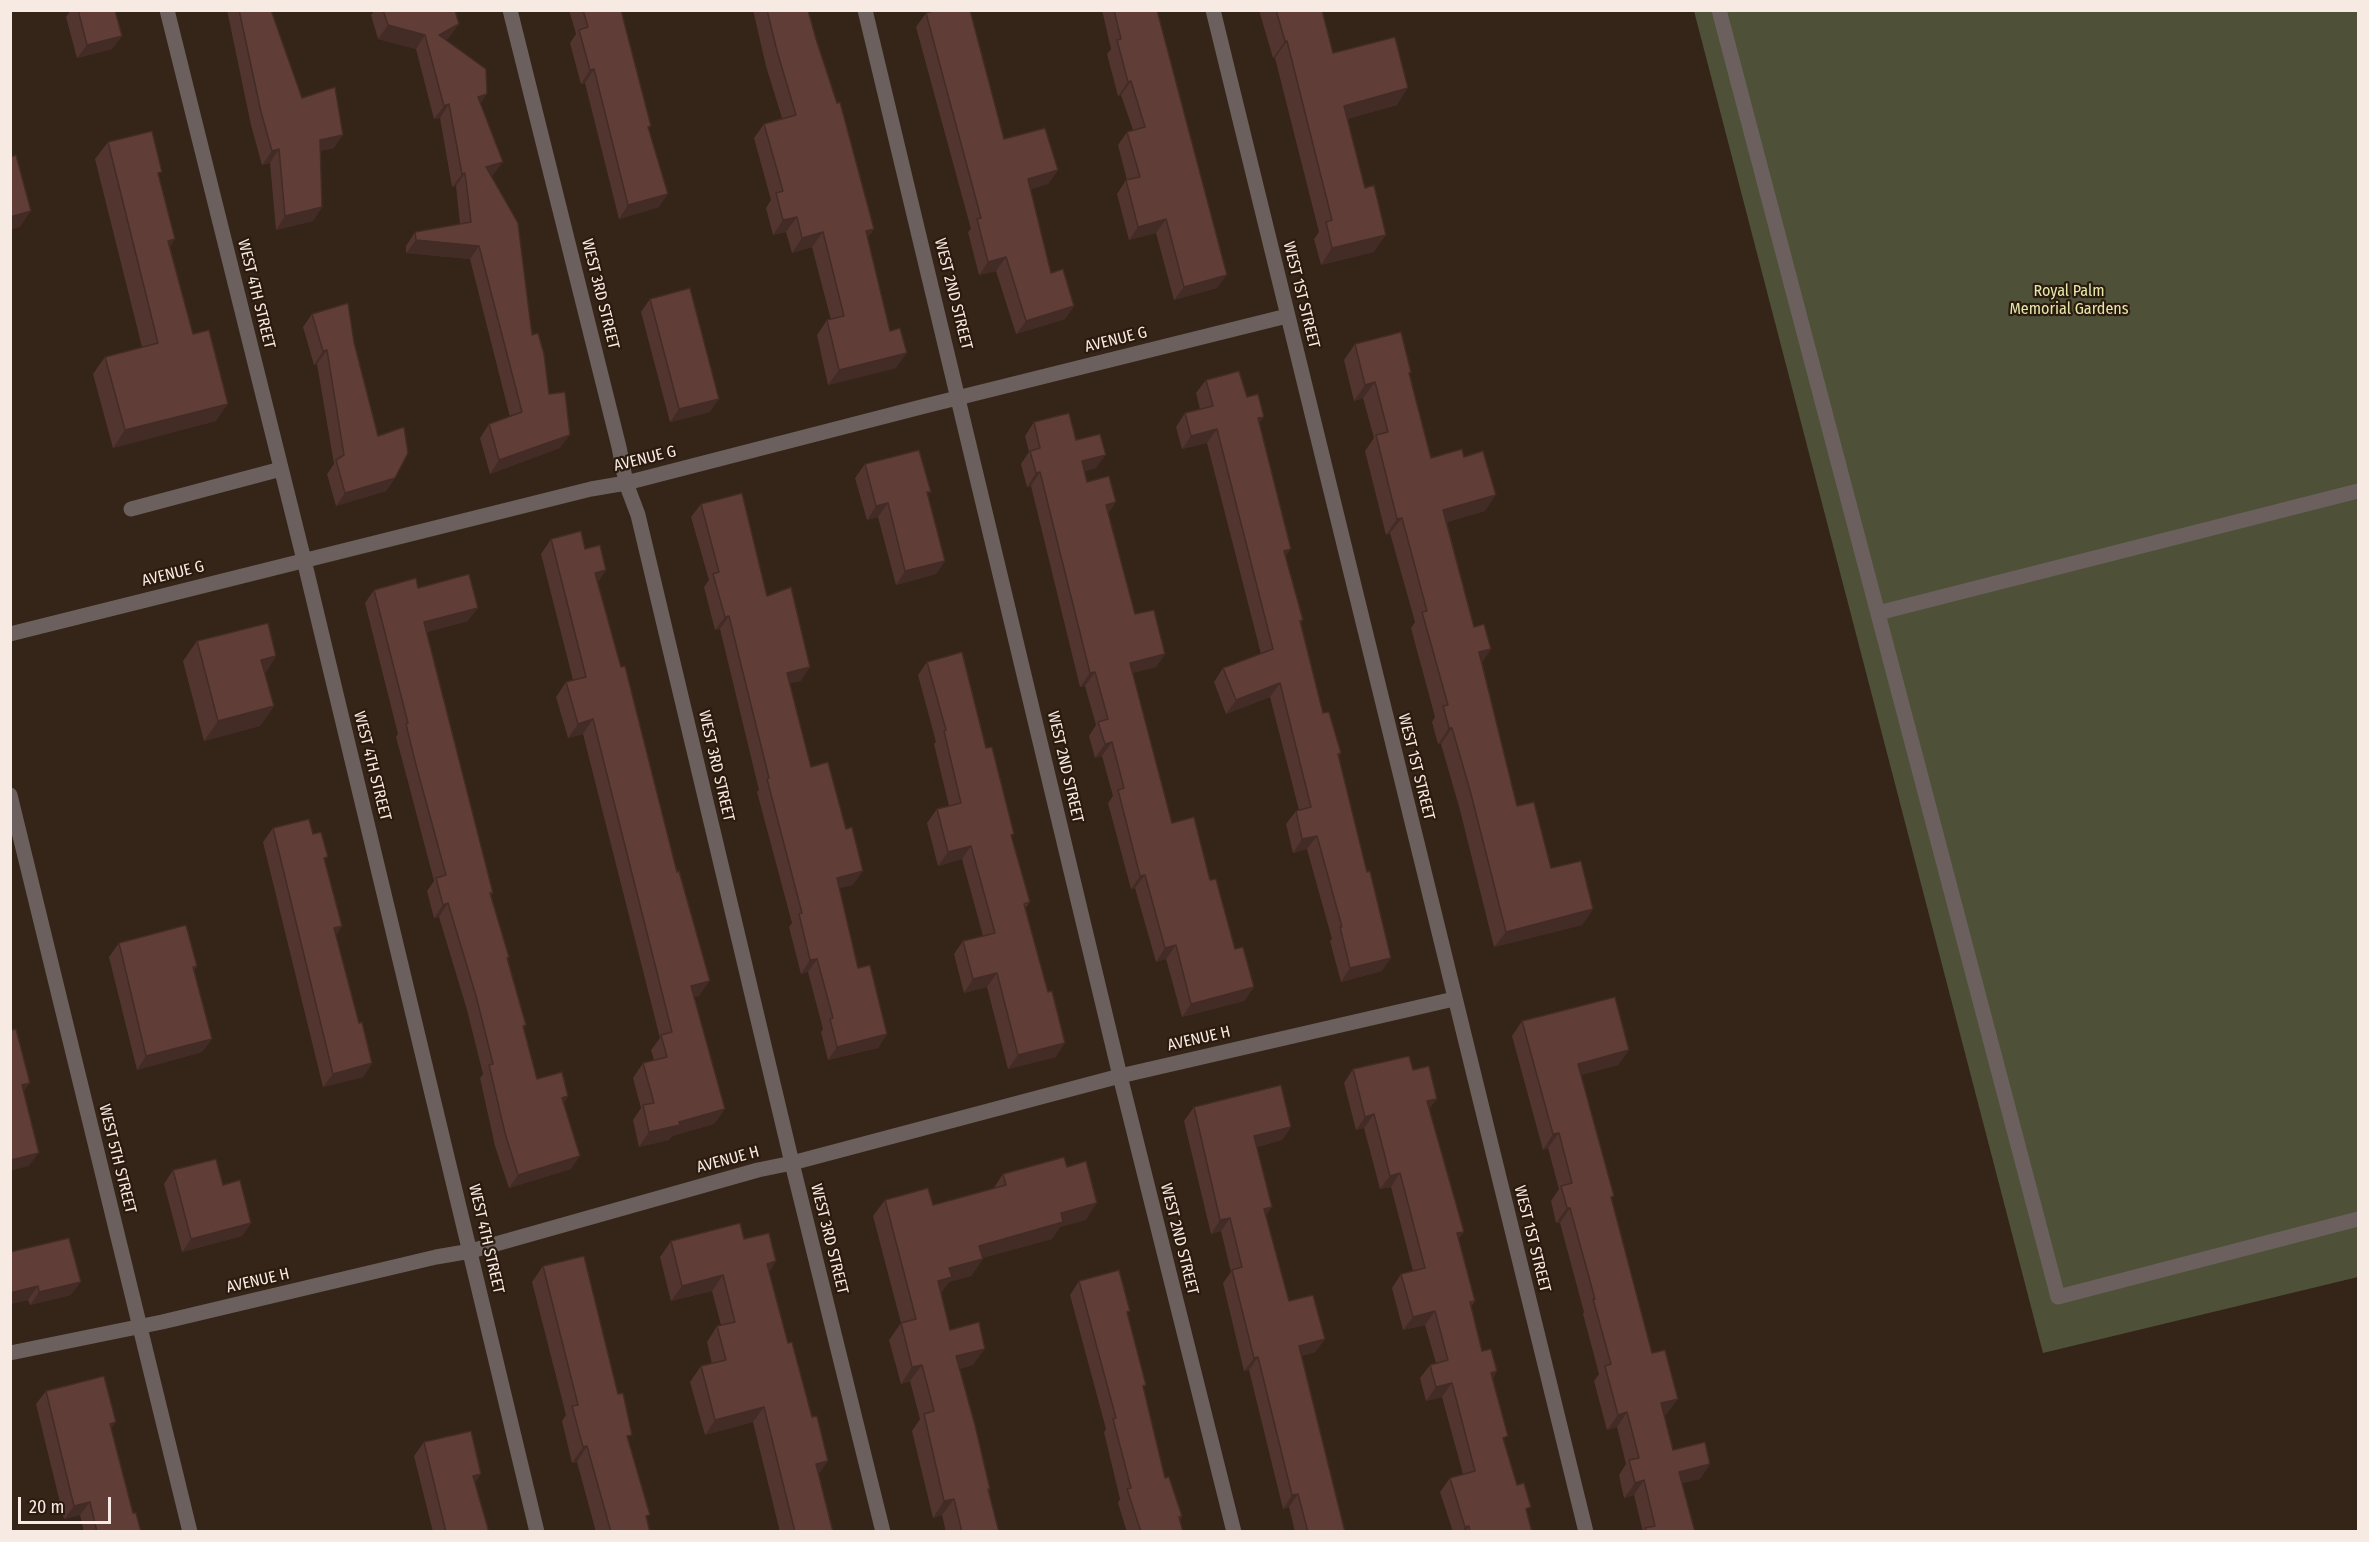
<!DOCTYPE html>
<style>
body{margin:0}
#map{position:relative;width:2369px;height:1542px;overflow:hidden;background:#352418;font-family:"Fira Sans Condensed",sans-serif}
canvas{display:block}
.frame{position:absolute;inset:0;border:12px solid #f6eae2;pointer-events:none}
.scale{position:absolute;left:18px;top:1497px;width:93px;height:27px;box-sizing:border-box;border:3px solid #f6eae2;border-top:0;padding-left:8px;font-size:18px;line-height:21px;white-space:nowrap;color:#f6eae2;-webkit-text-stroke:4px #2b1a0e;paint-order:stroke}
</style>
<div id="map">
<canvas width="2369" height="1542"></canvas>
<div class="frame"></div>
<div class="scale">20 m</div>
</div>
<script>
const context = document.querySelector('canvas').getContext('2d');
context.lineJoin = 'round';
function paint(path, color) { context.fillStyle = color; context.fill(path, 'evenodd'); }
function strokePath(path, color, width, dash) { context.strokeStyle = color; context.lineWidth = width; context.lineCap = dash ? 'butt' : 'round'; context.setLineDash(dash || []); context.stroke(path); }
function label(font, color, halo, rows, align = 'center') {
  context.font = font + ' "Fira Sans Condensed",sans-serif'; context.lineWidth = 4.5; context.setLineDash([]); context.textBaseline = 'middle'; context.strokeStyle = halo; context.fillStyle = color; for (const [text, x, y, turn = 0] of rows) {
    context.save(); context.translate(x, y); context.rotate((+turn || 0) * Math.PI / 180); context.textAlign = isNaN(turn) ? turn : align; if (halo) context.strokeText(text, 0, 0); context.fillText(text, 0, 0); context.restore();
  }
}
paint(new Path2D(`
 M1694,11H2358V1277L2043,1353Z`), '#4e5038');
strokePath(new Path2D(`
 M167,10L304,560L537,1532
 M510,10L619,447L626,483L638,515L792,1163L883,1532
 M865,10L1120,1076L1234,1532
 M1213,10L1586,1532
 M1719,10L2058,1297L2358,1219
 M131,509L281,469
 M1878,613L2358,491
 M10,634L591,489L626,483L925,406L1287,316
 M10,795L190,1532
 M10,1353L162,1322L436,1257L471,1251L758,1170L792,1163L1120,1076L1454,999`), '#6b605d', 15);
paint(new Path2D(`
 M71,10H115L122,36L112,49L77,58L66,17Z
 M227,10H271L302,98L334,148L320,151L322,207L313,221L276,230L270,163L262,165L251,125Z
 M375,10H455L449,38L446,39L480,104L493,175L491,176L549,394L560,448L490,474L480,438L489,424L510,417L470,259L406,253V246L415,232L460,224L456,186L452,187L440,118L434,119L416,49L378,39L371,15Z
 M569,10H621L649,129L659,207L619,219L585,83L581,84L570,43L576,34Z
 M753,10H808L816,39L874,229L867,238L896,368L828,385L817,335L827,320H831L812,247L792,253L786,232L773,235L766,208L771,200L754,138L764,124L782,118L766,66Z
 M1102,10H1158L1157,11L1217,288L1174,300L1156,233L1129,240L1117,194L1126,180H1127L1118,145L1127,132L1133,130L1121,95L1118,96L1107,54L1111,49Z
 M1259,10H1322L1333,53L1397,105L1347,119L1374,252L1321,265L1314,239L1319,232L1275,58H1273Z
 M926,13L1004,139L1058,170L1048,184L1031,189L1051,273L1074,306L1065,319L1016,334L996,271L979,275L968,232L971,229L916,27Z
 M108,142L159,177L170,247L216,421L113,448L93,374L105,357L142,347L95,159Z
 M650,299L710,412L670,422L641,312Z
 M312,314L354,342L378,436L395,478L386,491L336,506L327,474L334,464L317,364L314,365L303,327Z
 M1355,344L1411,372L1409,375L1431,458L1464,457L1485,511L1447,522L1474,627L1491,649L1482,662L1517,806L1551,868L1593,909L1582,925L1494,947L1460,810L1441,744H1438L1432,722L1435,717L1411,628L1415,622L1390,533L1386,535L1365,451L1374,438L1363,398L1354,401L1344,360Z
 M1206,380L1247,397L1259,424L1285,557L1303,620L1301,623L1323,713L1341,753L1339,756L1382,971L1341,982L1330,941L1332,939L1307,849L1293,853L1286,824L1296,811L1299,810L1270,697L1226,714L1214,682L1223,668L1261,654L1207,443L1182,449L1176,427L1185,413L1200,409L1196,393Z
 M1034,422L1076,440L1096,468L1085,471L1087,482L1116,502L1108,513L1135,614L1165,654L1156,667L1132,673L1172,823L1210,880L1235,949L1254,987L1244,1001L1182,1017L1166,959L1156,962L1135,888L1131,889L1108,803L1113,796L1102,756L1095,758L1089,736L1096,725L1085,686L1080,687L1031,486L1027,487L1021,464L1029,452L1025,436Z
 M865,464L945,561L936,574L896,585L878,517L867,520L855,478Z
 M701,504L767,596L801,681L789,683L811,767L853,885L839,888L858,968L887,1034L878,1048L828,1060L821,1032L823,1029L808,972L801,974L789,927L792,923L757,792L759,790L720,629L715,630L704,587L709,580L691,517Z
 M551,539L585,549L606,570L597,583L699,996L694,997L725,1109L714,1124L672,1136L669,1140L639,1147L633,1120L641,1108L633,1078L643,1063L654,1060L651,1050L660,1038L583,734L568,738L556,697L566,682L573,680L541,554Z
 M418,588L468,621L427,632L493,893L491,895L509,957L508,959L526,1025L524,1028L537,1079L568,1096L564,1103L571,1169L509,1188L495,1146L480,1078L483,1074L467,1010L439,917L434,918L427,891L434,881L407,778L396,737L398,734L365,603L374,590Z
 M197,641L276,656L265,673L274,706L260,726L204,741L183,661Z
 M927,662L986,748L1030,902L1025,908L1056,1057L1008,1069L987,987L964,993L954,954L963,941L983,936L962,859L938,866L927,823L937,809L949,806L934,744L936,742L918,675Z
 M273,828L313,834L325,861L342,926L336,935L359,1023L372,1063L363,1077L323,1087L263,842Z
 M119,943L197,966L194,970L212,1039L202,1052L137,1070L109,957Z
 M1522,1021L1629,1050L1618,1065L1581,1075L1612,1199L1667,1414L1664,1415L1673,1450L1710,1464L1700,1479L1682,1483L1695,1532H1643L1634,1495L1624,1498L1619,1475L1626,1464L1617,1427L1607,1430L1594,1381L1599,1374L1583,1314L1584,1312L1560,1223H1556L1551,1201L1559,1189L1548,1148L1543,1150L1512,1036Z
 M1353,1069L1413,1070L1430,1109L1458,1239L1475,1301L1471,1306L1482,1351L1497,1371L1493,1378L1504,1442L1517,1485L1527,1513L1532,1532H1453L1440,1492L1450,1478L1463,1474L1442,1397L1426,1401L1420,1378L1430,1365L1436,1363L1425,1325L1403,1330L1392,1288L1401,1274L1413,1271L1391,1187L1380,1189L1364,1128L1356,1130L1344,1083Z
 M1194,1107L1291,1127L1282,1140L1257,1147L1266,1216L1289,1301L1325,1339L1315,1352L1302,1356L1345,1532H1295L1289,1507L1283,1509L1249,1370L1244,1371L1223,1283L1231,1272L1221,1231L1211,1234L1184,1121Z
 M1067,1167L1086,1220L1060,1227L1052,1239L982,1258L983,1259L971,1276L949,1282L941,1293L950,1330L973,1365L959,1369L990,1489L989,1491L999,1532H946L942,1515L933,1518L912,1431L920,1419L910,1381L901,1384L889,1340L901,1323L873,1216L885,1200L933,1205L993,1189L1003,1174Z
 M173,1170L223,1185L251,1223L242,1236L182,1252L164,1184Z
 M744,1239L776,1261L769,1272L833,1532H780L753,1422L705,1435L690,1382L701,1366L712,1364L707,1342L717,1326L721,1325L712,1291L671,1301L660,1257L671,1241Z
 M10,1252L71,1295L30,1305L28,1300L10,1304Z
 M543,1266L629,1440L650,1532H596L577,1462L572,1463L562,1421L566,1415L532,1282Z
 M1079,1281L1127,1316L1146,1385L1143,1388L1165,1478L1182,1516L1180,1520L1183,1532H1127L1118,1503L1120,1499L1104,1432L1106,1429L1070,1295Z
 M46,1391L111,1429L133,1513L141,1532H84L80,1515L64,1519L36,1404Z
 M424,1442L475,1483L489,1532H433L414,1456Z`), '#53352f');
paint(new Path2D(`
 M459,24L449,38L430,48L439,35Z
 M388,25L425,35L416,49L378,39Z
 M122,36L112,49L77,58L87,45Z
 M1285,41H1287L1275,58H1273Z
 M594,69L585,83L581,84L590,70Z
 M1131,81L1121,95L1118,96L1128,82Z
 M1408,88L1397,105L1332,123L1344,106Z
 M487,94L478,108V97Z
 M449,104L440,118L434,119L444,106Z
 M343,135L334,148L311,153L320,140Z
 M279,149L270,163L262,165L272,151Z
 M503,162L493,175L476,180L486,167Z
 M1058,170L1048,184L1019,192L1028,179Z
 M465,173L456,186L452,187L462,174Z
 M668,194L659,207L619,219L628,205Z
 M322,207L313,221L276,230L285,216Z
 M31,211L20,227L10,230V217Z
 M797,217L786,232L773,235L783,220Z
 M1166,219L1156,233L1129,240L1138,227Z
 M874,229L863,244L866,231Z
 M823,232L812,247L792,253L802,238Z
 M1386,235L1374,252L1321,265L1332,248Z
 M175,239L163,257L168,241Z
 M416,240L479,246L470,259L406,253Z
 M1006,257L996,271L979,275L988,262Z
 M1227,275L1217,288L1174,300L1184,287Z
 M1074,306L1065,319L1016,334L1026,321Z
 M327,350L317,364L314,365L323,351Z
 M907,353L896,368L828,385L839,370Z
 M1375,382L1363,398L1354,401L1365,385Z
 M719,399L710,412L670,422L679,409Z
 M228,404L216,421L113,448L125,430Z
 M1264,417L1254,430L1258,418Z
 M1217,429L1207,443L1182,449L1191,436Z
 M570,435L560,448L490,474L499,460Z
 M1106,455L1096,468L1072,475L1082,461Z
 M1040,472L1031,486L1027,487L1036,473Z
 M395,478L386,491L336,506L345,493Z
 M1496,495L1485,511L1432,526L1443,510Z
 M1116,502L1106,516V505Z
 M888,503L878,517L867,520L876,506Z
 M1402,518L1390,533L1386,535L1397,519Z
 M1291,549L1281,562L1284,551Z
 M945,561L936,574L896,585L905,571Z
 M606,570L596,585L595,573Z
 M478,608L468,621L415,635L424,622Z
 M729,616L720,629L715,630L725,617Z
 M1491,649L1480,665L1479,652Z
 M1165,654L1156,667L1120,676L1130,663Z
 M276,656L262,676L261,660Z
 M810,667L801,681L777,686L787,673Z
 M1095,672L1085,686L1080,687L1090,673Z
 M1280,683L1270,697L1226,714L1236,700Z
 M274,706L260,726L204,741L218,721Z
 M593,719L583,734L568,738L578,724Z
 M1449,728H1452L1441,744H1438Z
 M1112,742L1102,756L1095,758L1105,744Z
 M1317,836L1307,849L1293,853L1302,839Z
 M971,846L962,859L938,866L948,852Z
 M863,871L853,885L827,891L837,878Z
 M1145,875L1135,888L1131,889L1140,876Z
 M448,903L439,917L434,918L443,905Z
 M1593,909L1582,925L1494,947L1506,932Z
 M342,926L333,940L334,928Z
 M1176,945L1166,959L1156,962L1165,948Z
 M1391,958L1382,971L1341,982L1350,968Z
 M817,959L808,972L801,974L810,960Z
 M997,973L987,987L964,993L973,979Z
 M710,981L699,996L681,1001L691,986Z
 M1254,987L1244,1001L1182,1017L1191,1004Z
 M887,1034L878,1048L828,1060L837,1047Z
 M212,1039L202,1052L137,1070L146,1056Z
 M1065,1043L1056,1057L1008,1069L1018,1055Z
 M1629,1050L1618,1065L1568,1079L1578,1064Z
 M372,1063L363,1077L323,1087L333,1074Z
 M30,1083L20,1096L22,1085Z
 M568,1096L559,1110L562,1098Z
 M1437,1099L1427,1112V1101Z
 M725,1109L714,1124L672,1136L669,1140L639,1147L649,1132L679,1122Z
 M1374,1114L1364,1128L1356,1130L1365,1117Z
 M1291,1127L1282,1140L1244,1150L1254,1136Z
 M1559,1133L1548,1148L1543,1150L1553,1134Z
 M39,1153L29,1166L10,1171L11,1160Z
 M580,1156L571,1169L509,1188L518,1175Z
 M1400,1173L1391,1187L1380,1189L1390,1176Z
 M1097,1203L1086,1220L1060,1227L1052,1239L967,1262L979,1246L1061,1213Z
 M1272,1207L1263,1221L1264,1209Z
 M1567,1208H1570L1560,1223H1556Z
 M1230,1218L1221,1231L1211,1234L1220,1220Z
 M251,1223L242,1236L182,1252L191,1239Z
 M1464,1232L1454,1245L1457,1233Z
 M983,1259L971,1276L949,1282L940,1294L938,1281L949,1268Z
 M776,1261L766,1277L767,1264Z
 M723,1275L712,1291L671,1301L682,1286Z
 M81,1282L71,1295L30,1305L39,1292Z
 M38,1286L28,1300L10,1304V1293Z
 M1435,1311L1425,1325L1403,1330L1413,1317Z
 M1325,1339L1315,1352L1290,1359L1299,1346Z
 M985,1349L973,1365L944,1373L956,1356Z
 M1258,1357L1249,1370L1244,1371L1254,1358Z
 M922,1365L910,1381L901,1384L912,1367Z
 M1497,1371L1488,1385L1491,1373Z
 M1452,1383L1442,1397L1426,1401L1436,1387Z
 M1678,1399L1667,1414L1651,1418L1661,1403Z
 M764,1407L753,1422L705,1435L715,1420Z
 M1627,1412L1617,1427L1607,1430L1618,1415Z
 M116,1422L106,1436L110,1424Z
 M587,1446L577,1462L572,1463L583,1447Z
 M828,1461L817,1477L816,1464Z
 M1710,1464L1700,1479L1668,1487L1679,1472Z
 M481,1474L472,1487L473,1476Z
 M1644,1480L1634,1495L1624,1498L1635,1483Z
 M1298,1494L1289,1507L1283,1509L1292,1495Z
 M954,1499L942,1515L933,1518L944,1501Z
 M90,1502L80,1515L64,1519L74,1506Z
 M1469,1526L1465,1532H1462L1465,1527Z`), '#432b26');
const building = new Path2D(`
 M78,10H115L122,36L87,45Z
 M239,10H271L302,98L335,87L343,135L320,140L322,207L285,216L279,149L272,151L261,112Z
 M383,10H455L459,24L439,35L486,69L487,94L478,97L503,162L486,167L518,223L532,335L538,333L544,354L549,394L565,392L570,435L499,460L489,424L522,412L479,246L416,240L415,232L471,222L465,173L462,174L449,104L444,106L425,35L388,25Z
 M583,10H621L651,126L648,127L668,194L628,205L594,69L590,70L579,30L588,27Z
 M767,10H808L816,39L837,103L840,102L874,229L866,231L890,331L900,328L907,353L839,370L827,320L844,316L823,232L802,238L797,217L783,220L776,193L783,191L764,124L796,115L777,51Z
 M937,10H970L1004,139L1045,128L1058,170L1028,179L1051,273L1063,269L1074,306L1026,321L1006,257L988,262L977,219L981,218L926,13Z
 M1114,10H1157L1227,275L1184,287L1166,219L1138,227L1126,180L1140,177L1127,132L1145,127L1131,81L1128,82L1117,40L1121,39Z
 M1276,10H1322L1333,53L1395,37L1408,88L1344,106L1365,188L1374,185L1386,235L1332,248L1326,222L1332,220L1287,41H1285Z
 M152,131L162,172L158,173L175,239L168,241L193,334L209,330L228,404L125,430L105,357L158,343L108,142Z
 M16,155L31,211L10,217V157Z
 M690,288L719,399L679,409L650,299Z
 M348,303L354,342L378,436L404,427L408,453L395,478L345,493L336,460L344,455L327,350L323,351L312,314Z
 M1401,332L1411,372L1409,373L1431,458L1462,449L1464,457L1483,451L1496,495L1443,510L1474,627L1484,624L1491,649L1479,652L1517,806L1534,802L1551,868L1581,861L1593,909L1506,932L1471,794L1452,728H1449L1443,706L1448,705L1422,612L1427,611L1402,518L1397,519L1376,435L1388,432L1375,382L1365,385L1355,344Z
 M1239,371L1247,397L1258,394L1264,417L1258,418L1291,549L1284,551L1303,620L1300,621L1323,713L1329,712L1341,753L1338,754L1367,872L1370,871L1391,958L1350,968L1340,927H1342L1317,836L1302,839L1296,811L1311,807L1280,683L1236,700L1223,668L1273,649L1217,429L1191,436L1185,413L1213,406L1206,380Z
 M1069,413L1076,440L1100,434L1106,455L1082,461L1087,482L1109,476L1116,502L1106,505L1135,614L1154,610L1165,654L1130,663L1172,823L1194,817L1210,880L1216,879L1235,949L1243,947L1254,987L1191,1004L1176,945L1165,948L1145,875L1140,876L1118,790L1124,788L1112,742L1105,744L1098,722L1108,719L1095,672L1090,673L1040,472L1036,473L1030,451L1040,448L1034,422Z
 M919,450L931,492H927L945,561L905,571L888,503L876,506L865,464Z
 M742,493L767,596L791,587L810,667L787,673L811,767L828,762L846,829L852,827L863,871L837,878L858,968L870,965L887,1034L837,1047L830,1019L833,1018L817,959L810,960L799,914L802,913L767,779L769,778L729,616L725,617L713,574L719,572L701,504Z
 M581,531L585,549L600,545L606,570L595,573L621,667L625,666L677,872L679,871L710,981L691,986L725,1109L679,1122L680,1125L649,1132L643,1105L654,1103L643,1063L667,1057L661,1035L672,1032L593,719L578,724L566,682L586,677L551,539Z
 M469,574L478,608L424,622L493,893H490L509,957L507,958L526,1025L523,1026L537,1079L562,1072L568,1096L562,1098L580,1156L518,1175L505,1133L489,1065L493,1064L476,996L448,903L443,905L436,878L446,875L416,765L406,724L408,723L374,590L416,578L418,588Z
 M268,623L276,656L261,660L274,706L218,721L197,641Z
 M962,652L986,748L992,747L1014,834L1011,835L1030,902L1024,904L1048,992L1052,991L1065,1043L1018,1055L997,973L973,979L963,941L995,933L971,846L948,852L937,809L961,803L944,731L946,730L927,662Z
 M309,819L313,834L321,832L328,857L324,858L342,926L334,928L359,1023L362,1022L372,1063L333,1074L273,828Z
 M186,925L197,966L193,967L212,1039L146,1056L119,943Z
 M1615,997L1629,1050L1578,1064L1614,1196L1611,1197L1652,1353L1665,1350L1678,1399L1661,1403L1673,1450L1705,1442L1710,1464L1679,1472L1695,1532H1646L1645,1528L1655,1526L1644,1480L1635,1483L1629,1460L1639,1458L1627,1412L1618,1415L1605,1366L1611,1364L1593,1299H1595L1570,1208H1567L1561,1186L1572,1183L1559,1133L1553,1134L1522,1021Z
 M10,1023L12,1030L16,1029L30,1083L22,1085L39,1153L11,1160Z
 M1409,1056L1413,1070L1429,1066L1437,1099L1427,1101L1464,1232L1457,1233L1475,1301L1470,1302L1482,1351L1491,1349L1497,1371L1491,1373L1508,1436L1503,1438L1517,1485L1524,1483L1531,1507L1526,1509L1532,1532H1470L1469,1526L1465,1527L1450,1478L1475,1471L1452,1383L1436,1387L1430,1365L1448,1360L1435,1311L1413,1317L1401,1274L1425,1268L1400,1173L1390,1176L1374,1114L1365,1117L1353,1069Z
 M1281,1085L1291,1127L1254,1136L1272,1207L1264,1209L1289,1301L1313,1295L1325,1339L1299,1346L1345,1532H1308L1298,1494L1292,1495L1258,1357L1254,1358L1232,1270L1242,1267L1230,1218L1220,1220L1194,1107Z
 M1064,1157L1067,1167L1086,1161L1097,1203L1061,1213L1063,1222L979,1246L983,1259L949,1268L952,1277L938,1281L950,1330L979,1322L985,1349L956,1356L975,1425L990,1489H988L999,1532H962L954,1499L944,1501L924,1414L934,1411L922,1365L912,1367L901,1323L916,1319L885,1200L928,1188L933,1205L1006,1185L1003,1174Z
 M216,1159L223,1185L240,1180L251,1223L191,1239L173,1170Z
 M740,1223L744,1239L769,1233L776,1261L767,1264L788,1343L792,1342L812,1417L817,1416L828,1461L816,1464L833,1532H795L764,1407L715,1420L701,1366L726,1360L717,1326L735,1322L723,1275L682,1286L671,1241Z
 M69,1238L81,1282L39,1292L38,1286L10,1293V1252Z
 M584,1256L618,1394L623,1393L632,1435L627,1436L650,1515L646,1516L650,1532H611L587,1446L583,1447L572,1406L578,1405L543,1266Z
 M1119,1270L1130,1311L1127,1312L1146,1385L1143,1386L1165,1478L1169,1477L1182,1516L1179,1517L1183,1532H1141L1127,1489L1131,1488L1113,1419L1116,1418L1079,1281Z
 M104,1376L116,1422L110,1424L133,1513H136L141,1532H97L90,1502L74,1506L46,1391Z
 M471,1431L481,1474L473,1476L489,1532H446L424,1442Z`);
paint(building, '#603e37');
strokePath(building, '#432b26', 1.5);
label('16px', '#e4e8a9', '#2b1a0e', [
 ["Royal Palm",2069,292],
 ["Memorial Gardens",2069,310]
]);
label('16px', '#f6eae2', '#2b1a0e', [
 ["WEST 4TH STREET",256,294,76],
 ["WEST 3RD STREET",600,294,76],
 ["WEST 2ND STREET",953,294,76],
 ["WEST 1ST STREET",1301,295,76],
 ["AVENUE G",1116,340,-14],
 ["AVENUE G",645,459,-14],
 ["AVENUE G",173,574,-14],
 ["WEST 4TH STREET",372,766,76],
 ["WEST 3RD STREET",716,766,77],
 ["WEST 2ND STREET",1065,767,77],
 ["WEST 1ST STREET",1416,767,76],
 ["AVENUE H",1199,1039,-13],
 ["WEST 5TH STREET",117,1159,76],
 ["AVENUE H",728,1160,-15],
 ["WEST 4TH STREET",486,1239,77],
 ["WEST 3RD STREET",829,1239,76],
 ["WEST 2ND STREET",1179,1239,76],
 ["WEST 1ST STREET",1532,1239,76],
 ["AVENUE H",258,1281,-13]
]);
</script>
